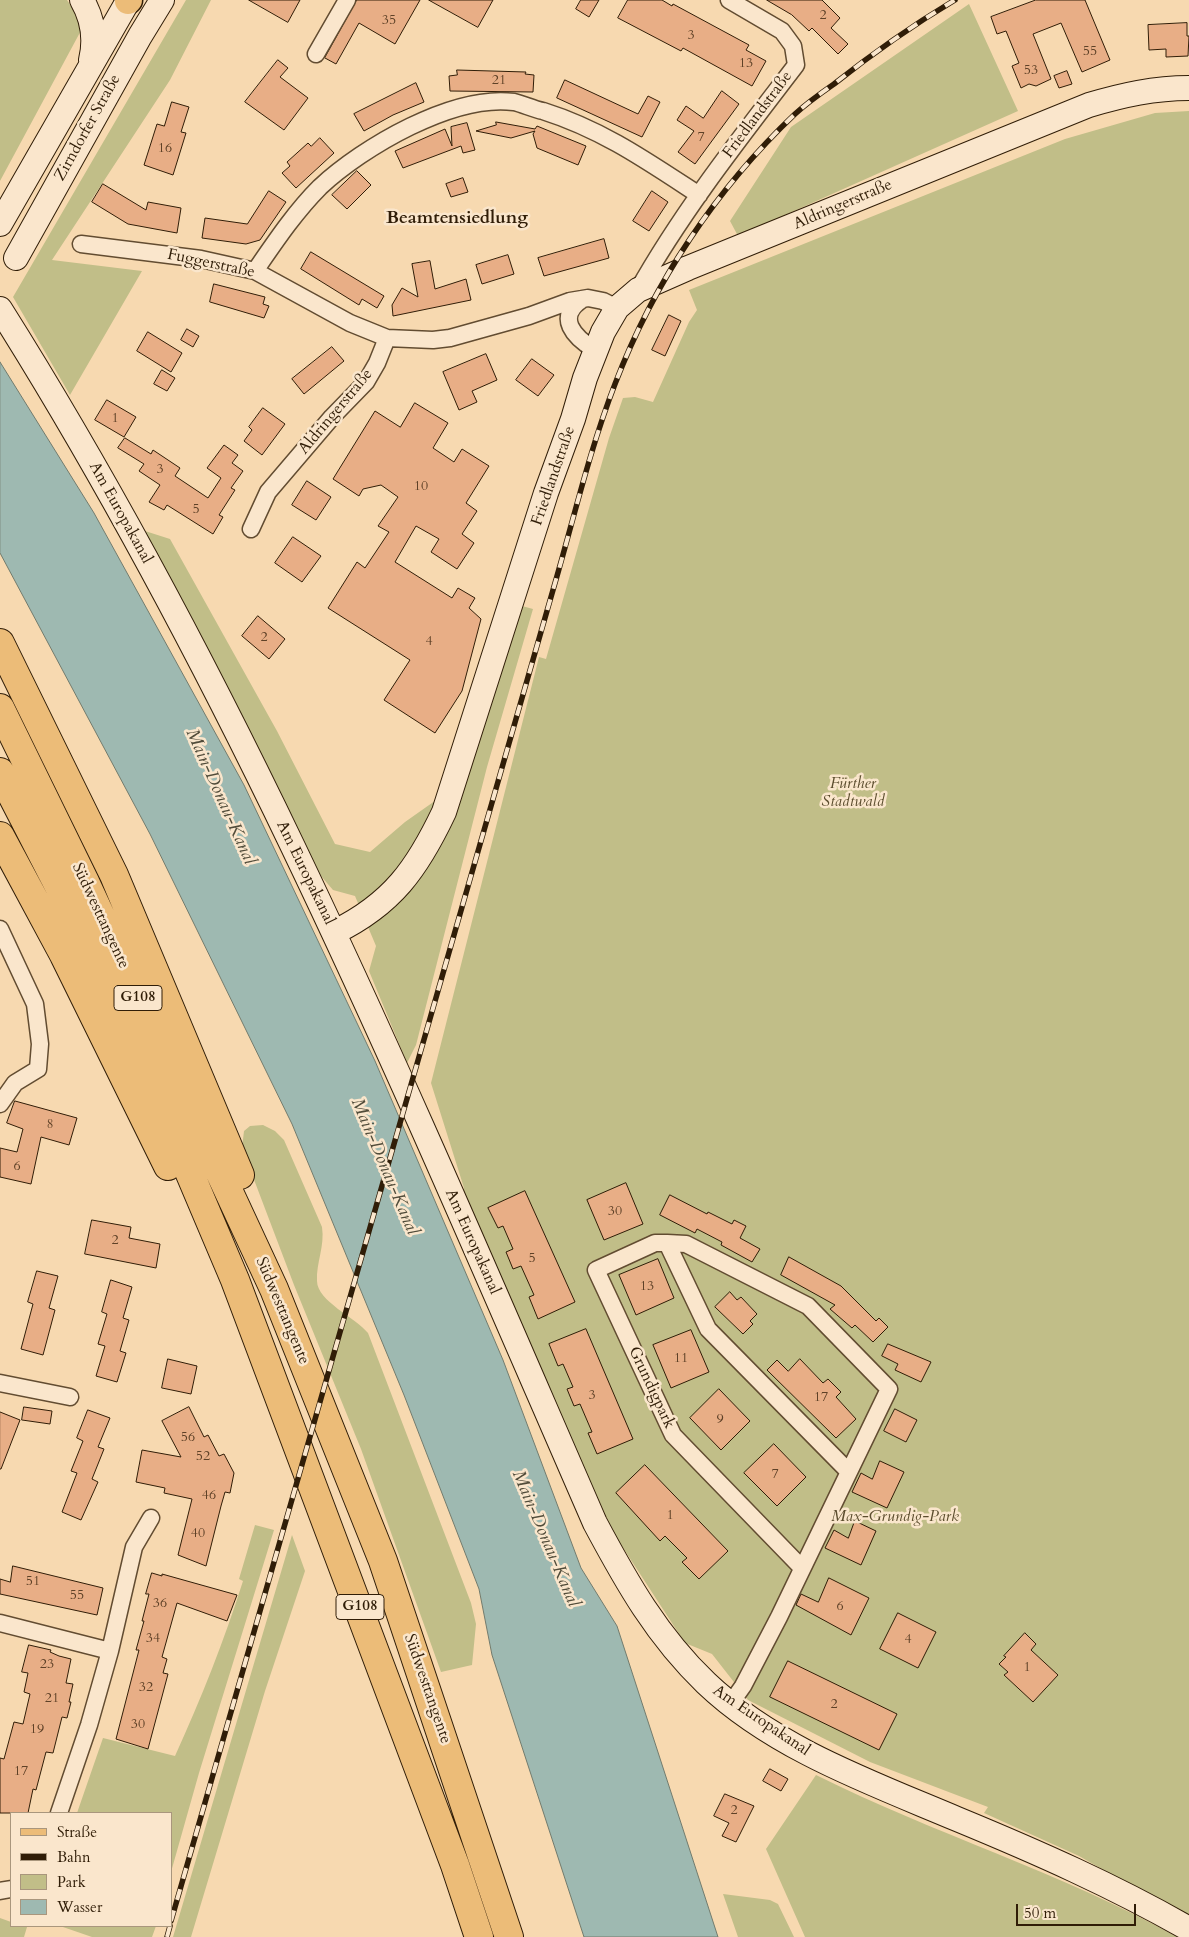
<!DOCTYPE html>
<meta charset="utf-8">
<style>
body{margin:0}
#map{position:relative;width:1189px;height:1937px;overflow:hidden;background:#f7d9b0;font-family:Cardo,serif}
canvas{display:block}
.legend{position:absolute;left:10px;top:1812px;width:162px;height:115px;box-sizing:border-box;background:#fae6cc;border:1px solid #a9967d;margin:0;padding:6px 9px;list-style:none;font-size:15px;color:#301d07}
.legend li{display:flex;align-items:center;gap:10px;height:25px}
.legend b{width:25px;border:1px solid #a9967d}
.scale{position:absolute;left:1016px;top:1904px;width:120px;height:22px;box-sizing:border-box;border:2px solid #301d07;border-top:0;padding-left:6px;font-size:15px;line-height:18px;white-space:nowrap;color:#301d07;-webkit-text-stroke:4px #fae6cc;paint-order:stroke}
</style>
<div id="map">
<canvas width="1189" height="1937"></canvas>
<ul class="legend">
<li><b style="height:6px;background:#ecbc78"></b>Straße</li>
<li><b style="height:6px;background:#301d07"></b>Bahn</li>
<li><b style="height:14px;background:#c1be88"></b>Park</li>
<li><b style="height:14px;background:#9eb9b1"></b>Wasser</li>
</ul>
<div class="scale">50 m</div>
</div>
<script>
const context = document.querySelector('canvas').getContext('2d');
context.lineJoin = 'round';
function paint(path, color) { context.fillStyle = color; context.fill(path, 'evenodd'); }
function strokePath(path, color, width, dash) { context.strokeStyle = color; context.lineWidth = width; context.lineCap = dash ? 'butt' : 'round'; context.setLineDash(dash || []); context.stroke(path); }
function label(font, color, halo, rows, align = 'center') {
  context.font = font + ' Cardo,serif'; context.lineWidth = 5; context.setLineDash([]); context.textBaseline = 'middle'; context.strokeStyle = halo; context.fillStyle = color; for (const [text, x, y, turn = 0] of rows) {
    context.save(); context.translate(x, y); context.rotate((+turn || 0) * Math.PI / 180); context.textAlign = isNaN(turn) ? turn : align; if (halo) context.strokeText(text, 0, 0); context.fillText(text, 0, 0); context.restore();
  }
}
paint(new Path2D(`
 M0,0H67L84,25L0,181Z
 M186,0H211L170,80L52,260L142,271L70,395L13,297Z
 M969,4L1018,111L738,236L730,221L791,127Z
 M1189,111V1919L1079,1856L984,1813L988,1807L870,1762L748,1700L712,1654L685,1643L614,1534L462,1197L464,1188L431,1083L539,657L546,659L609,438L623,398L635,397L653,402L689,322L697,310L689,290L1065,139L1155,113Z
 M145,531L170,539L277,731L335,844L370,852L405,822L466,779L522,606L533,609L487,767L416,1045L407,1063L369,971L376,946L355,896L333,890L315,869Z
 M263,1125L275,1131L284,1140L322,1227C325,1246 316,1263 317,1281C317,1301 356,1318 368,1333L471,1603L476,1624L472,1665L441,1672L361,1449L294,1285L242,1148L244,1131L250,1126Z
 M255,1525L274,1530L199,1773L171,1872V1813H77L103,1738L175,1756C201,1699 224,1641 243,1581L239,1579Z
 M292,1535L305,1571L265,1691L191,1937H173Z
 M816,1775C934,1834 1061,1872 1177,1937H805L766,1849Z
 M723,1894L770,1900L778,1904L794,1937H738Z
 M0,1918L11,1922V1926L27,1927L24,1937H0Z
 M60,1926H156L152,1937H92Z`), '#c1be88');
const water = new Path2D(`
 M0,362L94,513L244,785L375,1061L503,1360L581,1568L617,1626L718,1937H584L492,1655L479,1589L404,1395L292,1124L150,834L0,553Z`);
paint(water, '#9eb9b1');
strokePath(water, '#727b6d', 1);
const building = new Path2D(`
 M249,0H300L288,22Z
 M357,0H420L395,44L359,23L336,64L325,58Z
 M429,0H493L478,27Z
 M581,0H599L589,17L576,9Z
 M628,0H662L672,6L673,4L749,45L746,50L766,61L752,86L683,48L681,51L618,18Z
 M767,0H822L840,18L831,28L848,44L838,54L812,28L809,31L792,15Z
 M1036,0H1085L1110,60L1082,72L1061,23L1033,34L1051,79L1036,86L1029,84L1021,88L1012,66L1019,63L1006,31L997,34L991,17Z
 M1187,23V36H1189L1188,56L1166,57V49L1149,50L1148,25Z
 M278,60L288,68L280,77L308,98L284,130L245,102Z
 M457,70L526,72L525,74L534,75L533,92L450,91L449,76L457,75Z
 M1067,71L1072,84L1059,88L1054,76Z
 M565,80L638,114L648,96L660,102L642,137L557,98Z
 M416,83L424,102L393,115L364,131L354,114Z
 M722,91L739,104L695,164L678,152L694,131L677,120L686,106L703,118Z
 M172,102L189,107L181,132L186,133L173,175L144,165L157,124L164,126Z
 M496,122L535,129L537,126L586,146L578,165L537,148L533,134L535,131L511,138L476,131L496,125Z
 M467,123L475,150L463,153L461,146L403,168L395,151L445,129L452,146L451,127Z
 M320,138L334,153L296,188L282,173L290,166L287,162L308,143L311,146Z
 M357,171L371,185L347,209L332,195Z
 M463,178L468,192L451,197L446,184Z
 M103,184L146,210L148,202L181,208L177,233L128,224L92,202Z
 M269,191L286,202L260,240L246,244L202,238L205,218L247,224Z
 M652,191L668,202L649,231L633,221Z
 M604,239L609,258L544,276L538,258Z
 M311,252L384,296L377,308L362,299L359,305L301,269Z
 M508,255L514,274L482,284L476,265Z
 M430,261L435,289L466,279L471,300L393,316L392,305L402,288L418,297L412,264Z
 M214,284L265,297L263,304L269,306L264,318L210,302Z
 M669,315L681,321L665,356L652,350Z
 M187,329L199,336L193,347L181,340Z
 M148,332L182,353L171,372L137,351Z
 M332,347L344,361L304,394L292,379Z
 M486,354L497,380L472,391L477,402L459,410L443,372Z
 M532,359L554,375L538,396L516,380Z
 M162,370L175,378L167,391L154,384Z
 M107,400L136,417L124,437L95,420Z
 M415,403L448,423L433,448L454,462L462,449L489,466L466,503L477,511L462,534L474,543L457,569L431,552L439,539L416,526L395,562L452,598L458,588L475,598L469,608L481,619L462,691L435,733L384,700L410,660L328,608L357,562L365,568L389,532L378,526L398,497L381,485L363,489L359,496L333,479L375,411L400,427Z
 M263,408L285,424L262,455L244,441L252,430L249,427Z
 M125,438L151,454L153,450L180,468L175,476L208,498L221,478L207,468L224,445L238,455L232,463L243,471L231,488L235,490L219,515L223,517L213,534L167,505L164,510L149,502L160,485L139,471L144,464L118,448Z
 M307,481L331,497L316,520L292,505Z
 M293,537L321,556L302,582L275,563Z
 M258,616L285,639L269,659L242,636Z
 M15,1101L77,1118L69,1145L41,1137L31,1184L0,1177V1148L17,1152L23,1129L7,1123Z
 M626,1183L643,1224L604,1240L587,1200Z
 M525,1191L575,1302L538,1319L529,1297L534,1295L521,1266L513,1269L506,1252L513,1249L503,1226L498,1228L488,1208Z
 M670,1195L707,1214L708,1212L732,1224L734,1220L746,1226L740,1238L760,1249L752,1262L721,1245L722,1242L697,1229L695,1233L660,1215Z
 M92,1220L131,1227L129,1238L160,1244L156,1268L85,1254Z
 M789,1257L841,1286L876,1321L879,1318L888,1327L873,1342L855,1325L852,1328L830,1309L835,1305L781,1275Z
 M658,1259L674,1298L636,1315L619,1275Z
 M37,1271L58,1276L49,1308L55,1310L43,1355L21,1349L33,1304L28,1302Z
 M111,1280L132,1287L123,1318L129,1320L120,1351L126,1353L117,1382L96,1376L105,1346L98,1344L107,1314L102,1312Z
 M730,1292L737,1300L741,1297L757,1314L750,1321L753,1324L743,1334L715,1307Z
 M586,1329L633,1439L597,1454L588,1433L592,1432L580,1404L574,1406L567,1389L573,1387L563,1364L558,1366L549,1344Z
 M691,1330L709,1372L671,1388L653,1345Z
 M888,1344L931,1362L921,1382L895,1370L898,1364L882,1356Z
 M168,1359L197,1366L191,1394L162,1388Z
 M800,1359L823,1383L828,1379L841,1392L836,1397L856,1419L836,1438L767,1370L777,1360L788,1371Z
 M719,1389L750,1421L721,1450L690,1418Z
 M24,1407L52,1411L50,1424L22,1420Z
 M189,1407L204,1437L208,1435L219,1456L224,1454L234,1473L230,1493L225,1492L221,1506L206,1566L178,1555L192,1499L164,1493L165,1488L136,1482L142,1450L181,1457L162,1421Z
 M895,1409L917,1420L906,1442L884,1431Z
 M88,1410L110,1418L98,1447L104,1449L92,1479L98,1482L81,1520L62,1512L77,1473L71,1471L83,1441L77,1438Z
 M0,1412L20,1420L1,1469H0Z
 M774,1444L806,1477L777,1506L744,1473Z
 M880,1461L904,1472L887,1508L852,1492L861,1473L872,1479Z
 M645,1465L728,1551L699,1579L682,1562L687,1558L665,1536L660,1541L616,1493Z
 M855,1521L876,1531L861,1565L825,1548L834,1530L848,1538Z
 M13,1566L103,1588L97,1615L0,1594V1579L10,1582Z
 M152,1573L162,1576V1574L237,1595L227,1621L177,1603L162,1657L167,1659L163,1673L168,1674L148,1749L116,1739L139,1650H136L144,1621H142L149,1594H146Z
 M829,1578L869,1598L851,1635L796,1605L801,1594L818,1602Z
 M898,1613L936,1632L918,1668L880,1649Z
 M1025,1633L1036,1644L1031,1650L1058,1675L1033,1702L1004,1675L1008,1672L999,1664L1006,1657L1004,1656Z
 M29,1645L51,1650L50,1652L59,1656L71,1659L66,1683L73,1684L69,1702H71L67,1718L62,1717L53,1753L46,1752L36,1790L33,1789L28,1813H0V1758L4,1759L14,1722L23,1724L30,1694L24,1692L28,1673L22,1672Z
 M788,1661L897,1714L879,1750L770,1697Z
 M770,1769L788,1779L781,1791L763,1781Z
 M725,1794L754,1806L736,1842L722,1836L729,1823L714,1816Z`);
paint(building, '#e8ae86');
strokePath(building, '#301d07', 1);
const street = new Path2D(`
 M316,54L347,0
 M81,244L201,259L255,271L350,323L387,338L433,340L450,338L529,316L570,301L588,298L603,301L617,308
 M255,271C275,242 295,212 320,187C363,147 453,94 514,102C523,104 533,109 543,111C603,130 647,161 699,195
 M638,290C683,210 741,137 796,65L793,46L782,31L729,0
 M583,299C554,317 575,338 595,350
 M251,529L268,492L332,417L366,382L377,363L387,338
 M0,929L35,1004L40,1044L38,1069L15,1083L0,1104
 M667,1243L686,1244L808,1306L889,1389L779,1617L743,1686L731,1703
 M0,1383L70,1397
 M802,1568L673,1435L596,1270L655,1243H667L708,1329L849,1472
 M0,1623L110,1651
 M59,1813L89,1725L110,1651L134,1547L151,1518
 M0,1891L11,1889`);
const secondary = new Path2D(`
 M82,0C93,19 96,39 91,60
 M0,224L128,1
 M16,258L140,36L162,0
 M0,309C241,691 415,1110 595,1523C627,1583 657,1636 706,1683C774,1748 872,1783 957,1819C1037,1852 1114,1886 1189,1929
 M335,932C392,904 417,869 444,812L546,493L573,419L585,378L603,332L617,308L638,290L688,268L1089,105C1123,95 1154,88 1189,88`);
const primary = new Path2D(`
 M128,1L129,0`);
const highway = new Path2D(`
 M0,643L114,875L240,1175
 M0,708L85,882L274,1289L383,1561L509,1937
 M0,772L64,896L154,1089L235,1280L455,1865L479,1937
 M0,836L64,955L168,1166`);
strokePath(street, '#624c31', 19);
strokePath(secondary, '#301d07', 26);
strokePath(primary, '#301d07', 29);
strokePath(highway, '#301d07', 30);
strokePath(street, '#fae6cc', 16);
strokePath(secondary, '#fae6cc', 24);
strokePath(primary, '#ecbc78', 26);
strokePath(highway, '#ecbc78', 28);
const rail = new Path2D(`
 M171,1921L553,590C573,522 589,451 615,384C654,282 716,189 795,114C807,103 821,93 834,84C872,54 913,25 955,0
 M167,1937L170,1926`);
strokePath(rail, '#301d07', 5.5);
strokePath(rail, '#fae6cc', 4, [11]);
label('14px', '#5e4127', null, [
 ["2",823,16],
 ["35",389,21],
 ["3",691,36],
 ["55",1090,52],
 ["13",746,64],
 ["53",1031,71],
 ["21",499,81],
 ["7",701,138],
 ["16",165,149],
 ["1",115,419],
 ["3",160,470],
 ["10",421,487],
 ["5",196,510],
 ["2",264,638],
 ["4",429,642],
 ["8",50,1125],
 ["6",17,1167],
 ["30",615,1212],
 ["2",115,1241],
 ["5",532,1259],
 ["13",647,1287],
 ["11",681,1359],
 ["3",592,1396],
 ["17",821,1398],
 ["9",720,1420],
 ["56",188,1438],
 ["52",203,1457],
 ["7",775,1475],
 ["46",209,1496],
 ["1",670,1516],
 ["40",198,1534],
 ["51",33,1582],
 ["55",77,1596],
 ["36",160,1604],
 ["6",840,1607],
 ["34",153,1639],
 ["4",908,1640],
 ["23",47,1665],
 ["1",1027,1668],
 ["32",146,1688],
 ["21",52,1699],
 ["2",834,1705],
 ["30",138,1725],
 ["19",37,1730],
 ["17",21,1772],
 ["2",734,1811]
]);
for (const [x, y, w] of [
 [138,998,48],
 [360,1607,48]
]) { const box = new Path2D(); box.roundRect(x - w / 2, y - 12.5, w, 25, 4); context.fillStyle = '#fae6cc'; context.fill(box); strokePath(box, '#301d07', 1); }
label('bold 15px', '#301d07', null, [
 ["G108",138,998],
 ["G108",360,1607]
]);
label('16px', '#301d07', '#fae6cc', [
 ["Friedlandstraße",758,115,-53],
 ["Zirndorfer Straße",88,128,-61],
 ["Aldringerstraße",843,205,-23],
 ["Fuggerstraße",211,264,12],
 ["Aldringerstraße",336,412,-50],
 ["Friedlandstraße",554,476,-71],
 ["Am Europakanal",120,513,61],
 ["Am Europakanal",305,873,64],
 ["Südwesttangente",100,916,65],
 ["Am Europakanal",472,1242,66],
 ["Südwesttangente",282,1311,67],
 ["Grundigpark",651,1388,65],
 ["Südwesttangente",427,1689,71],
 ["Am Europakanal",761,1721,34]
]);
label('italic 16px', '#5c4d2e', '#fae6cc', [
 ["Fürther",853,784],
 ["Stadtwald",853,802],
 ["Max-Grundig-Park",895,1517]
]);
label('bold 18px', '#301d07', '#fae6cc', [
 ["Beamtensiedlung",457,219]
]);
label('italic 18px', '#514c3a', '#fae6cc', [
 ["Main-Donau-Kanal",220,797,66],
 ["Main-Donau-Kanal",384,1167,67],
 ["Main-Donau-Kanal",545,1539,67]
]);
</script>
